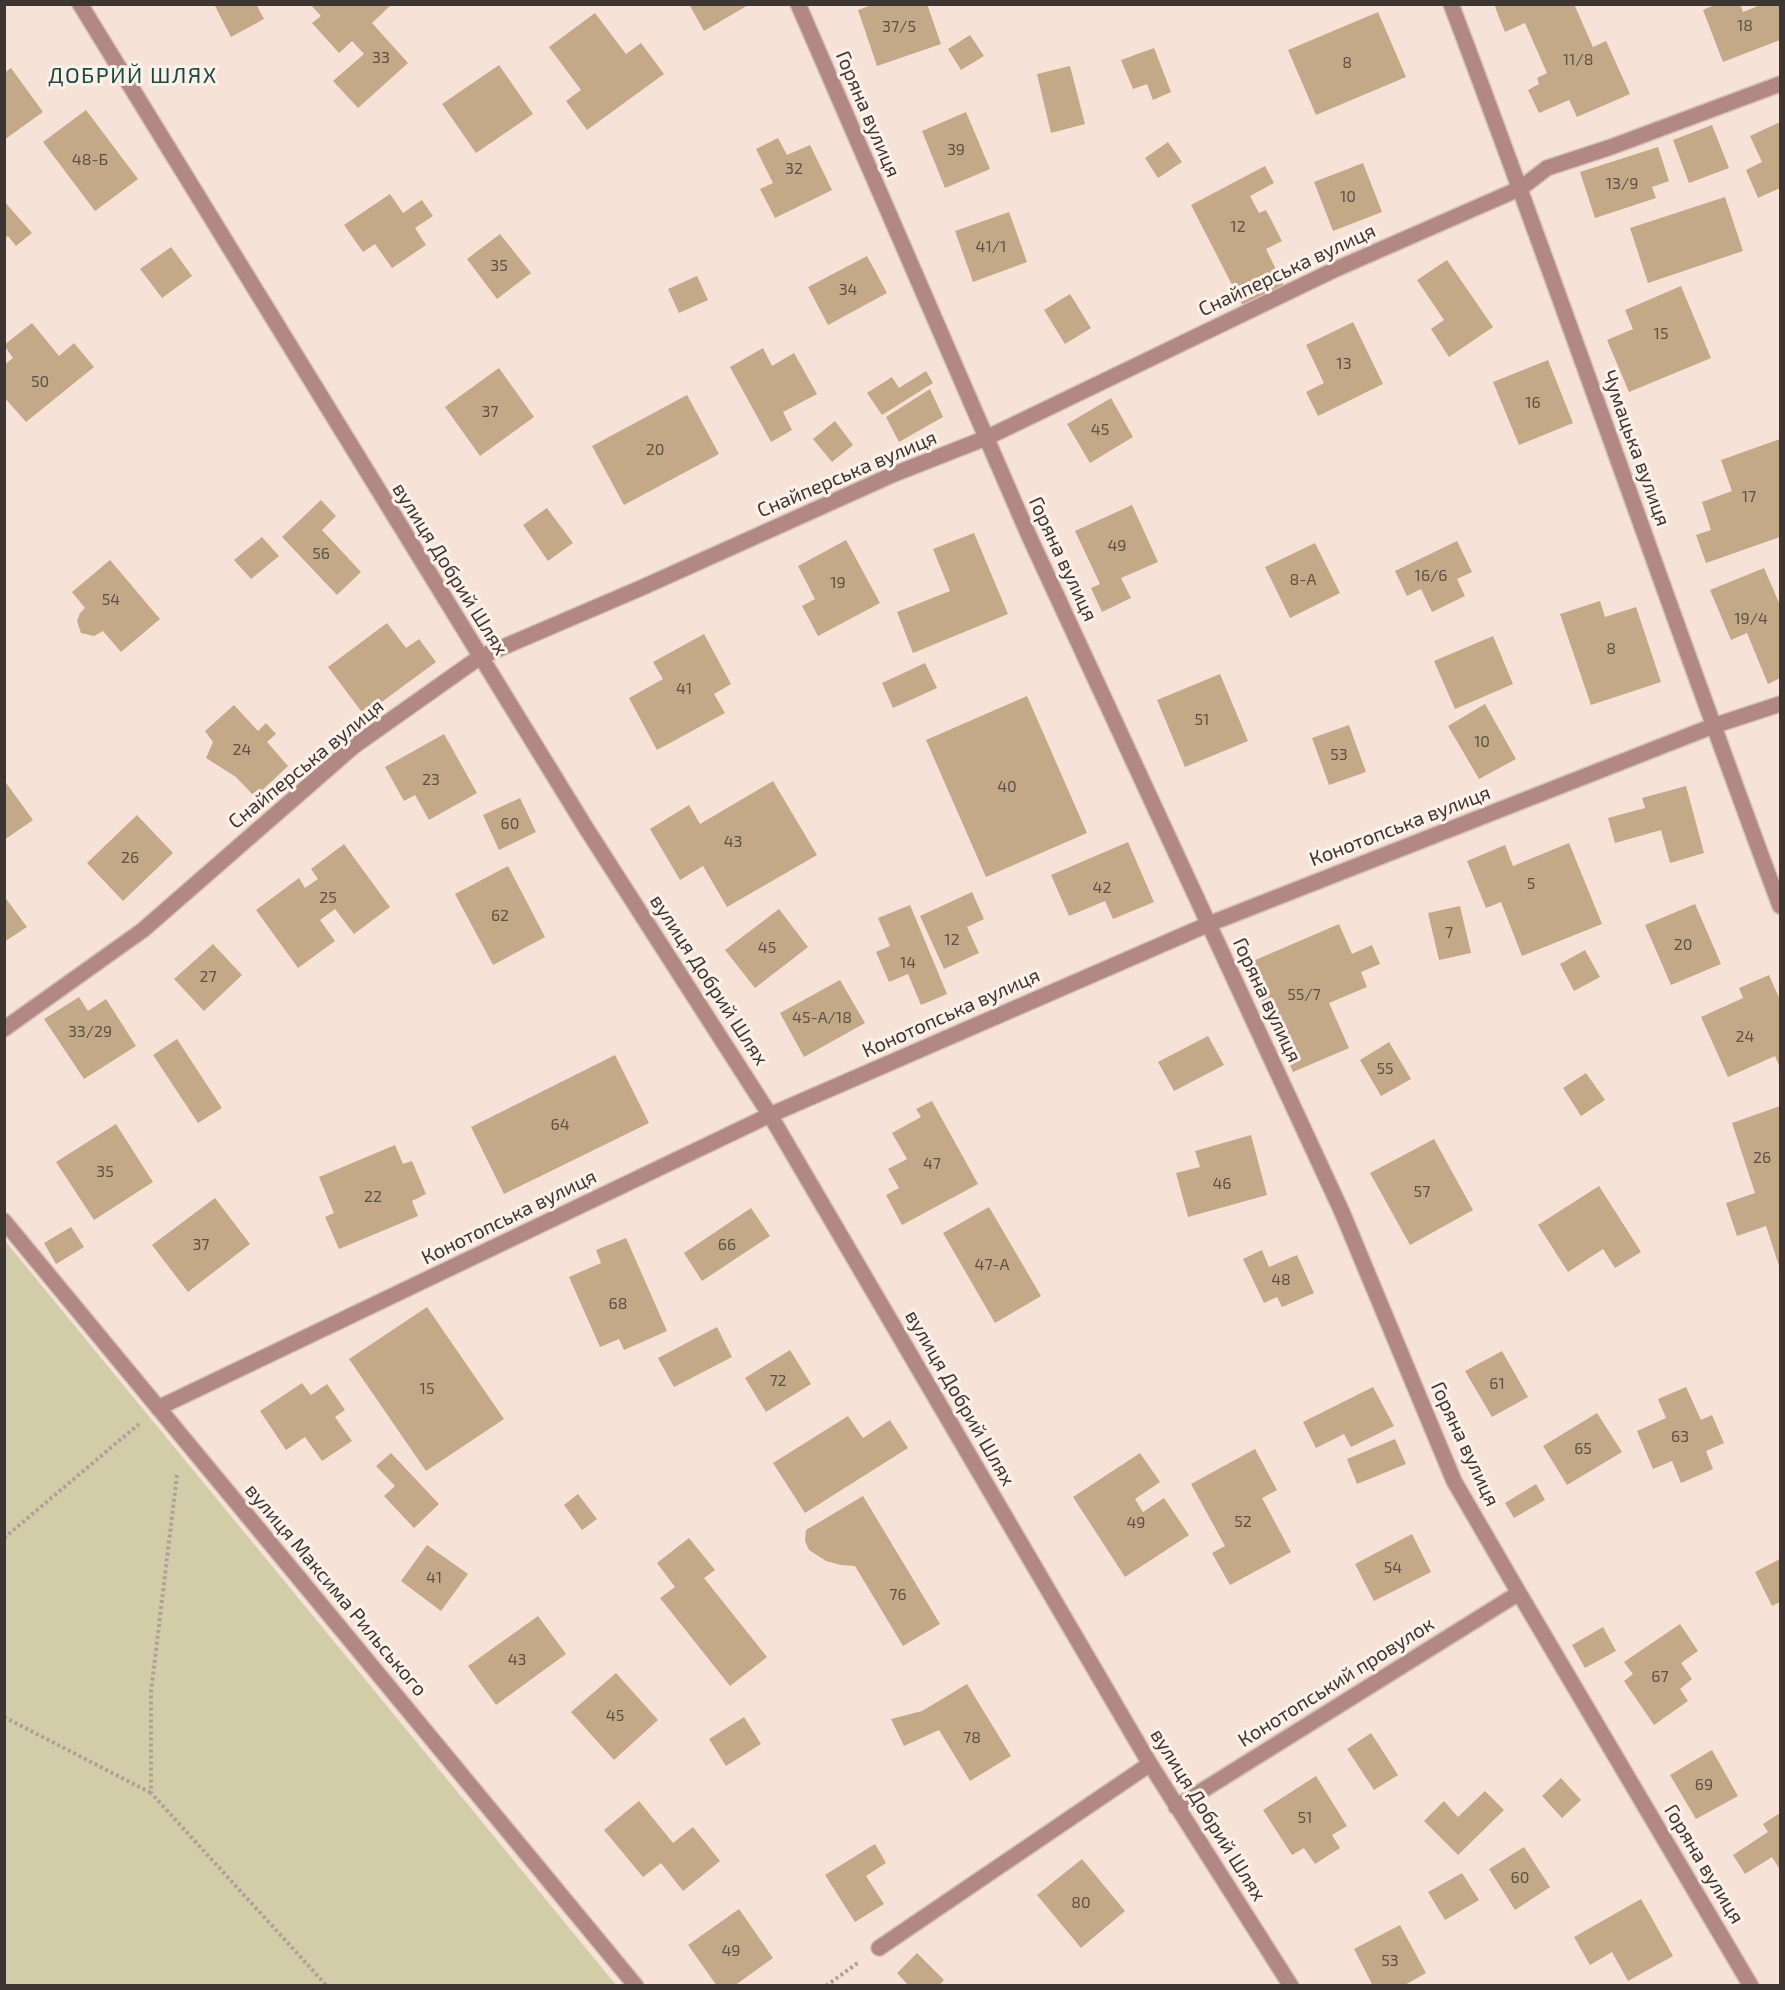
<!DOCTYPE html>
<meta charset="utf-8">
<style>
body{margin:0}
#map{position:relative;width:1785px;height:1990px;overflow:hidden;background:#f7e2d7;font-family:"Exo 2",sans-serif}
canvas{display:block}
.frame{position:absolute;inset:0;border:6px solid #3d3531;pointer-events:none}
</style>
<div id="map">
<canvas width="1785" height="1990"></canvas>
<div class="frame"></div>
</div>
<script>
const context = document.querySelector('canvas').getContext('2d');
context.lineJoin = 'round';
function paint(path, color) { context.fillStyle = color; context.fill(path, 'evenodd'); }
function strokePath(path, color, width, dash) { context.strokeStyle = color; context.lineWidth = width; context.lineCap = dash ? 'butt' : 'round'; context.setLineDash(dash || []); context.stroke(path); }
function label(font, color, halo, rows, align = 'center') {
  context.font = font + ' "Exo 2",sans-serif'; context.lineWidth = 6; context.setLineDash([]); context.textBaseline = 'middle'; context.strokeStyle = halo; context.fillStyle = color; for (const [text, x, y, turn = 0] of rows) {
    context.save(); context.translate(x, y); context.rotate((+turn || 0) * Math.PI / 180); context.textAlign = isNaN(turn) ? turn : align; if (halo) context.strokeText(text, 0, 0); context.fillText(text, 0, 0); context.restore();
  }
}
paint(new Path2D(`
 M4,1241H5L616,1985H5Z`), '#d3cca8');
paint(new Path2D(`
 M214,4H256L264,19L231,37Z
 M310,4H392L372,23L408,63L358,108L333,81L364,54L352,41L339,53L312,23L321,16Z
 M689,4H750L704,31Z
 M875,4H927L941,44L877,66L858,10Z
 M1500,4H1574L1593,47L1606,41L1630,94L1577,117L1569,100L1539,113L1528,90L1539,84L1537,78L1547,73L1525,23L1505,32L1495,7Z
 M1717,4H1740L1743,12L1763,4H1780V40L1723,62L1703,10Z
 M1378,12L1406,77L1316,115L1288,50Z
 M595,13L626,54L641,43L664,74L587,130L566,101L581,90L549,47Z
 M970,35L984,56L961,70L948,49Z
 M1154,48L1171,92L1153,100L1147,84L1133,89L1121,60Z
 M499,65L533,114L476,153L442,104Z
 M1070,66L1085,124L1051,133L1037,74Z
 M11,68L43,112L4,140V73Z
 M86,110L138,179L95,211L43,142Z
 M966,112L990,169L945,188L922,131Z
 M1780,122V188L1758,198L1746,170L1762,162L1750,136Z
 M1712,125L1729,168L1689,183L1673,140Z
 M778,138L787,155L810,145L832,190L775,218L760,189L773,183L756,149Z
 M1168,142L1182,162L1158,178L1145,158Z
 M1658,147L1669,181L1652,187L1656,198L1595,218L1580,172Z
 M1363,163L1382,212L1333,231L1314,182Z
 M1265,166L1274,183L1250,196L1259,213L1266,210L1282,241L1266,249L1285,288L1244,308L1191,205Z
 M390,194L403,213L422,200L433,216L415,228L426,245L392,268L375,244L363,252L344,225Z
 M1725,197L1743,251L1648,283L1630,228Z
 M4,201L32,233L16,246L8,236L4,239Z
 M1009,212L1027,262L973,282L955,231Z
 M500,234L531,273L497,299L467,259Z
 M171,247L192,276L162,298L140,269Z
 M867,256L887,293L828,325L808,287Z
 M1447,260L1493,327L1449,357L1431,329L1444,320L1417,280Z
 M697,276L708,300L679,313L668,289Z
 M1681,286L1711,358L1629,392L1607,340L1633,329L1625,310Z
 M1070,294L1091,328L1065,344L1044,310Z
 M1353,322L1383,384L1318,416L1306,392L1324,383L1306,345Z
 M32,323L59,356L74,343L94,367L26,422L4,397V365L13,358L4,345Z
 M763,348L772,366L794,353L817,394L783,412L792,430L771,442L730,367Z
 M1548,360L1573,423L1519,445L1493,382Z
 M499,368L534,417L480,456L445,407Z
 M926,371L933,383L882,415L867,393L892,377L899,388Z
 M930,389L943,417L899,442L886,417Z
 M687,395L719,454L624,505L592,446Z
 M1111,398L1133,437L1090,463L1067,424Z
 M835,421L853,445L832,462L813,439Z
 M1780,439V537L1706,563L1696,535L1711,530L1702,502L1732,491L1721,460Z
 M321,500L336,516L322,530L361,572L337,595L282,537Z
 M1132,505L1158,562L1121,578L1131,598L1102,612L1091,588L1100,584L1075,531Z
 M547,508L573,543L548,561L523,525Z
 M974,533L1008,614L913,653L897,612L950,591L933,549Z
 M262,537L279,556L251,579L234,560Z
 M846,540L880,603L818,636L802,606L815,599L798,566Z
 M1457,541L1472,572L1457,579L1465,596L1432,612L1421,589L1407,596L1395,571Z
 M1315,543L1340,593L1290,618L1265,567Z
 M110,560L160,619L121,652L103,631L94,636L81,633L77,621L80,613L85,608L72,592Z
 M1764,568L1780,605V678L1768,684L1747,633L1731,640L1710,590Z
 M1600,601L1605,617L1636,607L1661,682L1591,705L1560,614Z
 M387,623L406,648L419,639L436,662L364,715L328,667Z
 M704,634L731,684L714,694L725,713L657,750L629,698L663,679L653,662Z
 M1493,636L1513,684L1455,709L1434,661Z
 M925,663L937,688L893,708L882,683Z
 M1220,674L1248,741L1185,767L1157,700Z
 M1027,696L1087,833L986,877L926,740Z
 M1485,704L1516,759L1479,779L1448,726Z
 M234,705L258,731L266,723L276,734L267,742L288,766L255,797L236,777L206,758L213,742L205,731Z
 M1349,725L1366,772L1329,785L1312,738Z
 M444,734L477,793L429,820L415,795L404,801L385,767Z
 M4,780L33,820L4,840Z
 M773,781L817,855L727,907L703,866L680,880L650,829L689,805L700,824Z
 M1686,786L1704,853L1670,863L1661,830L1615,843L1608,818L1645,808L1642,798Z
 M520,798L536,832L499,850L483,815Z
 M137,815L173,853L123,901L87,863Z
 M1128,842L1154,902L1113,919L1105,901L1069,916L1051,875Z
 M1569,843L1602,924L1522,956L1501,902L1486,908L1467,861L1505,845L1513,866Z
 M344,844L390,907L354,934L335,909L320,920L335,941L298,968L256,910L299,878L305,888L318,879L311,869Z
 M508,866L545,937L493,965L455,894Z
 M972,892L984,919L967,927L979,953L944,969L920,916Z
 M4,896L27,927L4,942Z
 M1695,904L1721,964L1671,985L1645,925Z
 M910,905L947,994L921,1005L908,974L889,982L876,952L890,946L878,918Z
 M1460,906L1471,953L1439,960L1428,913Z
 M779,909L808,947L755,988L725,950Z
 M1339,924L1352,954L1372,945L1380,964L1361,972L1367,987L1329,1003L1349,1048L1293,1072L1246,964Z
 M213,944L242,975L204,1011L174,979Z
 M1585,950L1600,977L1574,991L1560,964Z
 M1769,975L1780,1000V1068L1775,1056L1728,1077L1701,1017L1743,998L1739,988Z
 M840,980L865,1023L804,1057L780,1013Z
 M79,997L88,1011L106,999L136,1046L84,1079L44,1019Z
 M1208,1036L1224,1065L1174,1091L1158,1062Z
 M177,1039L222,1108L198,1123L153,1055Z
 M1389,1042L1411,1079L1381,1096L1360,1060Z
 M615,1055L649,1123L504,1194L471,1127Z
 M1586,1073L1605,1100L1581,1116L1563,1088Z
 M932,1101L978,1184L902,1225L886,1195L899,1188L888,1169L907,1159L892,1133L921,1117L916,1109Z
 M1780,1106V1269L1766,1226L1737,1236L1726,1203L1755,1193L1732,1123Z
 M116,1124L153,1182L94,1220L56,1162Z
 M1251,1135L1267,1195L1188,1217L1176,1173L1200,1167L1195,1151Z
 M1434,1139L1473,1210L1410,1245L1370,1173Z
 M395,1145L403,1164L412,1161L426,1194L412,1201L418,1216L339,1249L325,1217L334,1213L319,1177Z
 M1599,1186L1641,1252L1615,1268L1603,1249L1568,1272L1538,1225Z
 M215,1198L250,1244L188,1292L152,1245Z
 M989,1207L1041,1296L995,1323L943,1233Z
 M751,1208L770,1236L702,1281L684,1253Z
 M71,1227L84,1247L56,1264L44,1243Z
 M626,1238L667,1331L624,1350L619,1339L600,1347L569,1277L601,1263L596,1250Z
 M1262,1250L1269,1267L1297,1255L1314,1293L1282,1307L1277,1297L1264,1303L1243,1259Z
 M427,1307L504,1419L426,1471L349,1359Z
 M717,1327L732,1357L674,1387L658,1358Z
 M790,1350L811,1384L766,1412L745,1378Z
 M1502,1351L1528,1397L1492,1417L1465,1371Z
 M302,1383L311,1395L327,1384L345,1410L335,1417L352,1441L322,1461L305,1437L286,1450L260,1411Z
 M1373,1387L1394,1426L1351,1447L1344,1434L1316,1448L1303,1422Z
 M1686,1387L1701,1420L1712,1415L1724,1443L1706,1451L1713,1469L1681,1483L1672,1461L1653,1469L1637,1431L1666,1418L1658,1399Z
 M1597,1413L1622,1452L1567,1485L1543,1446Z
 M848,1416L863,1438L890,1420L908,1448L805,1513L773,1463Z
 M1395,1439L1406,1464L1357,1484L1347,1459Z
 M1255,1449L1277,1490L1262,1498L1291,1552L1230,1585L1212,1553L1225,1546L1191,1484Z
 M391,1453L439,1504L414,1528L384,1496L395,1486L376,1466Z
 M1140,1453L1160,1482L1135,1499L1143,1512L1164,1498L1189,1535L1125,1577L1073,1497Z
 M1536,1484L1545,1500L1514,1518L1505,1503Z
 M578,1494L597,1519L582,1530L564,1505Z
 M863,1496L940,1624L903,1646L855,1566L841,1565L826,1561L809,1550L805,1541L806,1530Z
 M1412,1534L1431,1572L1374,1601L1355,1564Z
 M689,1538L715,1570L704,1578L767,1657L730,1686L660,1598L675,1587L657,1563Z
 M427,1545L468,1574L441,1611L401,1581Z
 M1780,1559V1602L1772,1606L1755,1572Z
 M538,1616L566,1654L496,1705L468,1666Z
 M1680,1624L1698,1651L1681,1663L1692,1679L1680,1689L1688,1701L1654,1725L1624,1681L1633,1674L1624,1662Z
 M1603,1627L1616,1651L1585,1668L1572,1645Z
 M616,1673L658,1720L614,1760L571,1712Z
 M967,1684L1011,1756L970,1781L939,1730L904,1746L891,1719L922,1711Z
 M744,1717L761,1744L726,1766L709,1739Z
 M1371,1733L1398,1775L1374,1790L1347,1749Z
 M1712,1750L1738,1796L1696,1819L1670,1775Z
 M1316,1776L1347,1826L1332,1835L1340,1848L1315,1864L1304,1848L1292,1855L1263,1810Z
 M1561,1778L1581,1800L1562,1818L1542,1796Z
 M1485,1791L1504,1810L1458,1855L1424,1821L1444,1801L1458,1817Z
 M639,1801L673,1843L693,1827L720,1861L683,1891L661,1863L643,1877L604,1830Z
 M1780,1813V1870L1772,1857L1745,1874L1733,1855L1768,1832L1763,1824Z
 M875,1844L886,1863L866,1876L884,1904L855,1922L825,1875Z
 M1524,1847L1550,1887L1515,1910L1489,1869Z
 M1082,1859L1125,1911L1081,1948L1037,1895Z
 M1462,1873L1479,1900L1445,1920L1428,1892Z
 M1641,1899L1673,1956L1628,1981L1612,1952L1590,1965L1574,1937Z
 M739,1909L773,1958L734,1986H717L688,1945Z
 M1400,1925L1426,1973L1403,1986H1373L1354,1949Z
 M917,1953L944,1980L939,1986H909L897,1973Z`), '#c3a987');
const minor = new Path2D(`
 M80,4L586,828L770,1115L1150,1764L1291,1986
 M798,4L1029,536L1342,1212L1454,1481L1519,1593L1751,1986
 M1451,4C1565,304 1668,607 1780,906
 M4,1029L143,930L354,746L480,657L641,588L892,475L986,438L1334,270L1521,188L1547,168L1611,147L1780,84
 M4,1221L636,1986
 M158,1408L770,1115L1209,924L1713,726L1780,704
 M1176,1807L1519,1593
 M879,1948L1150,1764`);
strokePath(minor, '#d2bfb6', 18);
strokePath(new Path2D(`
 M177,1475L151,1692V1793L327,1986
 M4,1538L139,1424
 M4,1717L151,1793
 M826,1986L859,1962`), '#b0a098', 4, [3, 3]);
strokePath(minor, '#b28885', 15);
label('16px', '#5e5246', null, [
 ["18",1745,26],
 ["37/5",899,27],
 ["33",381,58],
 ["11/8",1578,60],
 ["8",1347,63],
 ["39",956,150],
 ["48-Б",90,160],
 ["32",794,169],
 ["13/9",1622,184],
 ["10",1348,197],
 ["12",1238,227],
 ["41/1",991,247],
 ["35",499,266],
 ["34",848,290],
 ["15",1661,334],
 ["13",1344,364],
 ["50",40,382],
 ["16",1533,403],
 ["37",490,412],
 ["45",1100,430],
 ["20",655,450],
 ["17",1749,497],
 ["49",1117,546],
 ["56",321,554],
 ["16/6",1431,576],
 ["8-А",1303,580],
 ["19",838,583],
 ["54",111,600],
 ["19/4",1751,619],
 ["8",1611,649],
 ["41",684,689],
 ["51",1202,720],
 ["10",1482,742],
 ["24",242,750],
 ["53",1339,755],
 ["23",431,780],
 ["40",1007,787],
 ["60",510,824],
 ["43",733,842],
 ["26",130,858],
 ["5",1531,884],
 ["42",1102,888],
 ["25",328,898],
 ["62",500,916],
 ["7",1449,933],
 ["12",952,940],
 ["20",1683,945],
 ["45",767,948],
 ["14",908,963],
 ["27",208,977],
 ["55/7",1304,995],
 ["45-А/18",822,1018],
 ["33/29",90,1032],
 ["24",1745,1037],
 ["55",1385,1069],
 ["64",560,1125],
 ["26",1762,1158],
 ["47",932,1164],
 ["35",105,1172],
 ["46",1222,1184],
 ["57",1422,1192],
 ["22",373,1197],
 ["37",201,1245],
 ["66",727,1245],
 ["47-А",992,1265],
 ["48",1281,1280],
 ["68",618,1304],
 ["72",778,1381],
 ["61",1497,1384],
 ["15",427,1389],
 ["63",1680,1437],
 ["65",1583,1449],
 ["52",1243,1522],
 ["49",1136,1523],
 ["54",1393,1568],
 ["41",434,1578],
 ["76",898,1595],
 ["43",517,1660],
 ["67",1660,1677],
 ["45",615,1716],
 ["78",972,1738],
 ["69",1704,1785],
 ["51",1305,1818],
 ["60",1520,1878],
 ["80",1081,1903],
 ["49",731,1951],
 ["53",1390,1961]
]);
label('20px', '#3d3531', '#fef1ea', [
 ["Горяна вулиця",868,114,67],
 ["Снайперська вулиця",1287,270,-25],
 ["Чумацька вулиця",1636,448,70],
 ["Снайперська вулиця",847,474,-23],
 ["Горяна вулиця",1063,559,65],
 ["вулиця Добрий Шлях",450,569,58],
 ["Снайперська вулиця",306,764,-39],
 ["Конотопська вулиця",1400,826,-21],
 ["вулиця Добрий Шлях",709,980,57],
 ["Горяна вулиця",1267,1000,65],
 ["Конотопська вулиця",951,1013,-24],
 ["Конотопська вулиця",509,1217,-26],
 ["вулиця Добрий Шлях",960,1398,60],
 ["Горяна вулиця",1465,1444,65],
 ["вулиця Максима Рильського",336,1590,50],
 ["Конотопський провулок",1336,1682,-32],
 ["вулиця Добрий Шлях",1208,1815,58],
 ["Горяна вулиця",1704,1864,59]
]);
context.letterSpacing = '1.5px';
label('22px', '#164c3f', '#fef1ea', [
 ["ДОБРИЙ ШЛЯХ",133,76]
]);
context.letterSpacing = '0px';
</script>
